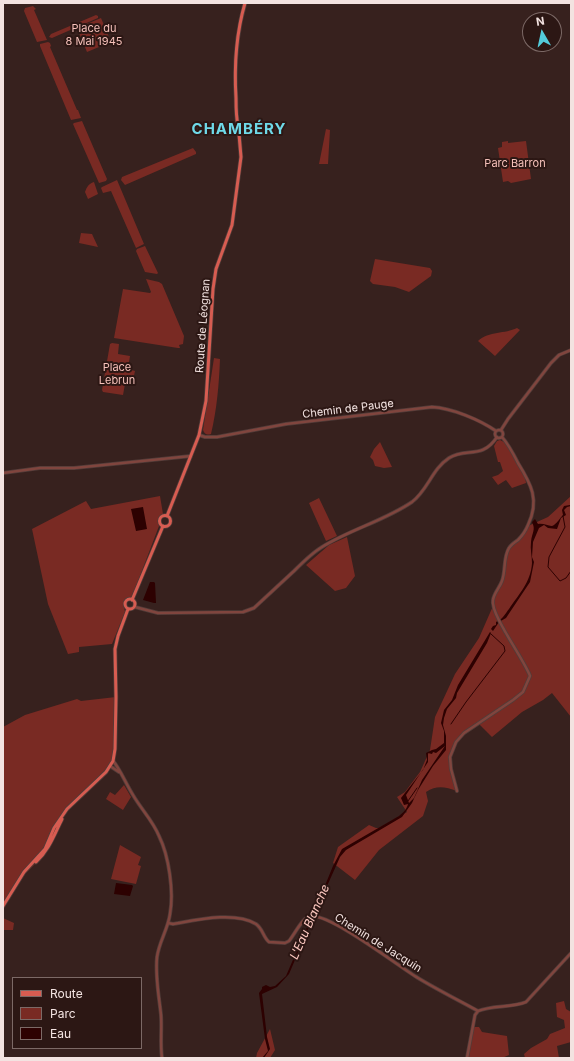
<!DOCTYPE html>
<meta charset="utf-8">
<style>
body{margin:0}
#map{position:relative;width:574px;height:1061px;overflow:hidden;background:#37211e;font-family:Inter,sans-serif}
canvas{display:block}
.frame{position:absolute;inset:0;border:4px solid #f3e3e1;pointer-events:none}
.legend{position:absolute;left:12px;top:977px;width:130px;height:72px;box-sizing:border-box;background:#2c1714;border:1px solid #7c6966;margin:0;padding:5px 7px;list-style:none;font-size:12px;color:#f3e3e1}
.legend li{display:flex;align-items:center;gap:8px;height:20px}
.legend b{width:20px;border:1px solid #7c6966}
.north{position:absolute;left:522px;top:12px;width:40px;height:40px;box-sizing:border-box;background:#2c1714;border:1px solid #7c6966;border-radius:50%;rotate:351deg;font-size:11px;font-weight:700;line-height:16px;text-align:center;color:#f3e3e1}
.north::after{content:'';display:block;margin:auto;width:14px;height:18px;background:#53cbdb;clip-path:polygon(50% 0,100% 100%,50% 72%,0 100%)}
</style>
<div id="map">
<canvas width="574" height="1061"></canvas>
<div class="frame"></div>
<ul class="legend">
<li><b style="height:5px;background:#d75c51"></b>Route</li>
<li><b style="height:11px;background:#792a23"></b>Parc</li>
<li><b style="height:11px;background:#2d0101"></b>Eau</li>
</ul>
<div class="north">N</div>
</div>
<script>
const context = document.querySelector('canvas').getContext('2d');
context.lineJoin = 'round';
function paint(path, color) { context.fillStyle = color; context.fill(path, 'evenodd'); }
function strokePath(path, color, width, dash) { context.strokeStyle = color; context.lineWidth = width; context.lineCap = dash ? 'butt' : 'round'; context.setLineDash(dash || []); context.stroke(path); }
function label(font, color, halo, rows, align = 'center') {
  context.font = font + ' Inter,sans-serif'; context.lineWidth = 4; context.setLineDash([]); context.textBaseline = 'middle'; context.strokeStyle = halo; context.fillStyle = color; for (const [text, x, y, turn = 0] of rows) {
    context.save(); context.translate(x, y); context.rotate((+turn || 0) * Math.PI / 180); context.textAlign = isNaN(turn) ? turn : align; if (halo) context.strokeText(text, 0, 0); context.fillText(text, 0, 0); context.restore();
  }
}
paint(new Path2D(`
 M33,6L36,9L34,10L47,40L37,42L24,11L25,8Z
 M96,15L98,16V18L52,38L49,37L51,34Z
 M101,18L111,42L87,52L77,28Z
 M48,42L50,43L51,46L50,47L77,110H78L81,118L71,120L40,46V44Z
 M82,121L107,179L106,181L99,183L73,124L74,123Z
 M326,129L330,130L328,164H319Z
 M508,141V143L526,141L531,179L511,183L508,181L503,182L498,148L502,147V142Z
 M193,148L196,152V154L125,185L121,180L122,177Z
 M117,180L144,244L136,248L111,191L103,193L101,188L102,187Z
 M94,182L98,194L88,199L85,192C87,187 88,184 94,182Z
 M81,233L92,234L98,247L79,243Z
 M145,246L158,273L157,274L145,272L136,251L137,249Z
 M375,259L430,268L432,271L431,276L409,292L395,287L373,284L370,281Z
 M146,279L159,282L162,284L184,336L183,344L179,345L180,348H178L114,338L123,289L150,293L151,292Z
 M517,328L520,330L495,356L478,341C489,331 505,334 517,328Z
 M112,343L119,344L118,354L130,356L128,369L135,371L132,385L125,384L123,395L103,392L102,390L110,344Z
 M214,358L220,359C219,384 217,409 211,434C207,435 205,435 203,430Z
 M500,440L506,443L525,476L526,483L512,488L506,480L498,485L492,477L498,475L503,471L500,462H498L494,446L497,441Z
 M380,442L392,467L384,468L375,466L373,460L370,457L374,449Z
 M160,496L163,514C158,517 158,520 159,526L132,597L125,601L124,606L125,612L112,644L79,647V652L68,654L48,604L32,529L86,501L91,509Z
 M571,496V717L552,693L543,700L522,712L492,737L478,723C466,732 453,740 450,756C449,762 455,783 457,791C445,787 437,785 426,792L428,801L423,816L379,850L355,880L333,863L338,847L369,825L376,828H379L407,812L397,797L405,792L420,772L430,750L435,717L455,674L479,638L493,606V600L502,581L506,557L509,548L519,538L528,526L548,517Z
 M319,498L337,536L326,541L309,503Z
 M347,537L355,576L346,588L335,591L306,565L329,545Z
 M116,697L115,749L110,766L74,802L64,814L45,854L24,875L3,906V727L25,715L77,699L81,701Z
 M124,785L131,797L123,810L106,799L110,792L115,795Z
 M120,845L141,857L138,865L141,866L136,884L111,879Z
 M3,918L14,923L13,930H3Z
 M564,1001L566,1009L571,1012V1042L557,1046L559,1058H525L524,1054L531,1048L547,1039L550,1034L565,1028L564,1020L557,1017L556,1003Z
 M473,1027H479L482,1032L507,1036L509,1055L502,1058H468Z
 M270,1029L275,1050L270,1058H256L257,1053Z`), '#792a23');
paint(new Path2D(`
 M571,502V506L567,507L564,510L566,515L561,518L557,529L548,528L544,525L539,528L533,542L532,557L534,562L530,582L506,618L499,622L493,631L491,629L493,626L496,625V622C503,619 505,614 509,609C519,594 531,582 532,563C532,556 530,549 531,542C532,532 536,530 532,522L535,519L538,524C545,523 551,528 554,525C557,523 560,518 563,515L562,510L564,506L570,505Z
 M143,507L147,529L136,531L131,509Z
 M150,582H154L155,583L156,603H154L143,600Z
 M490,632L491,633L487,643L457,693L456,698L447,709L444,718L443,725L446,736V750L433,766L418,790L412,803L402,817L346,850L340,857L323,895L319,900L311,915L312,920L289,974L277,987L262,994L267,1037L270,1049L264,1058H262L268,1051L265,1039L259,993L262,989V987L266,985L270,987L275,986L286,976L310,920V913L324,888L333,866L342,849L399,816C403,813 407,809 408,804L404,805L401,798L423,770L427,760L426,753L432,750L436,749L444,743V731L441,723L444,710L452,700L458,685ZM445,746L422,780L414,798L409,803L406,795L428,762V753L432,754L433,752L436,753Z
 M116,883L132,885L133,886L130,896L114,894Z`), '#2d0101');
strokePath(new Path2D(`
 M563,516L565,527L549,557L548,567L560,581L566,578L571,571
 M451,724L466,702L505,651L504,646L491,634
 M408,801L417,788`), '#2d0101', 1);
const minor = new Path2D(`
 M495 434a4 4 0 1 1 8 0a4 4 0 1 1-8 0Z
 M501,430L508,419L551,363L559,355L571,350
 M199,435L205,437H217L286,424L432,407C452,408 480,420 496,431
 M3,473L40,468H74L191,456
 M135,607L158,613L243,612L254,608C268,595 281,583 294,571C303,562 312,553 322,547C351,529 384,521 412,502C428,490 432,469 449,458C466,447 482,460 497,437
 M113,761C119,767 127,786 133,795C141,809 153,821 159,836C169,856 174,892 170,914C168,929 159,942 157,957C155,977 159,996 161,1015C162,1030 160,1044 162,1058
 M110,766L119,772
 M457,791L451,769L450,757L456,742L464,733L513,700L523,692L530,676C524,659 490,614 493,600C494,593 500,587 502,581C506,570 503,558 509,548C511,545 515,542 518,540C522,536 526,530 528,525C540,500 531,484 518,463C513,453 509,445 502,437
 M168,923L173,924C196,920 235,911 256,924C263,929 263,937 269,942L285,943L289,941C294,935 303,917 310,916C330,913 398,966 418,978C438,990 458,1000 478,1011
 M467,1058L475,1015L478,1011C493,1005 511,1008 526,1002L571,953`);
const major = new Path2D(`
 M238,125C236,117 236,107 236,98C234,65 236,34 245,3
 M234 130a4 4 0 1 1 8 0a4 4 0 1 1-8 0Z
 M159.5 521a5.5 5.5 0 1 1 11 0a5.5 5.5 0 1 1-11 0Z
 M167,516L199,435L206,401L213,289L216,269L232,225L241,157L239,134
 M125 604a5 5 0 1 1 10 0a5 5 0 1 1-10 0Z
 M132,600L163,526
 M36,862C49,850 54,835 62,819
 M3,906L24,872L45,849L54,828L67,809L106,772L113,761L115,749L116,697L115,649L118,636L128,609`);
strokePath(minor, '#513c39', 4);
strokePath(major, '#513c39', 4.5);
strokePath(minor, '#80453e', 2.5);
strokePath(major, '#d75c51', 3);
label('11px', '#f6c1ba', '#2c1714', [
 ["Place du",94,29],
 ["8 Mai 1945",94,42],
 ["Parc Barron",515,164],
 ["Place",117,368],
 ["Lebrun",117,381]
]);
label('11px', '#f3e3e1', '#2c1714', [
 ["Route de Léognan",203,326,-86],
 ["Chemin de Pauge",348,409,-7],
 ["Chemin de Jacquin",378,943,32]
]);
label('italic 12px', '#fec9c1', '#2c1714', [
 ["L'Eau Blanche",310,922,-66]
]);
context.letterSpacing = '1px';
label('bold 15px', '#6fd9e8', '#2c1714', [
 ["CHAMBÉRY",239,129]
]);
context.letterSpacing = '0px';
</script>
